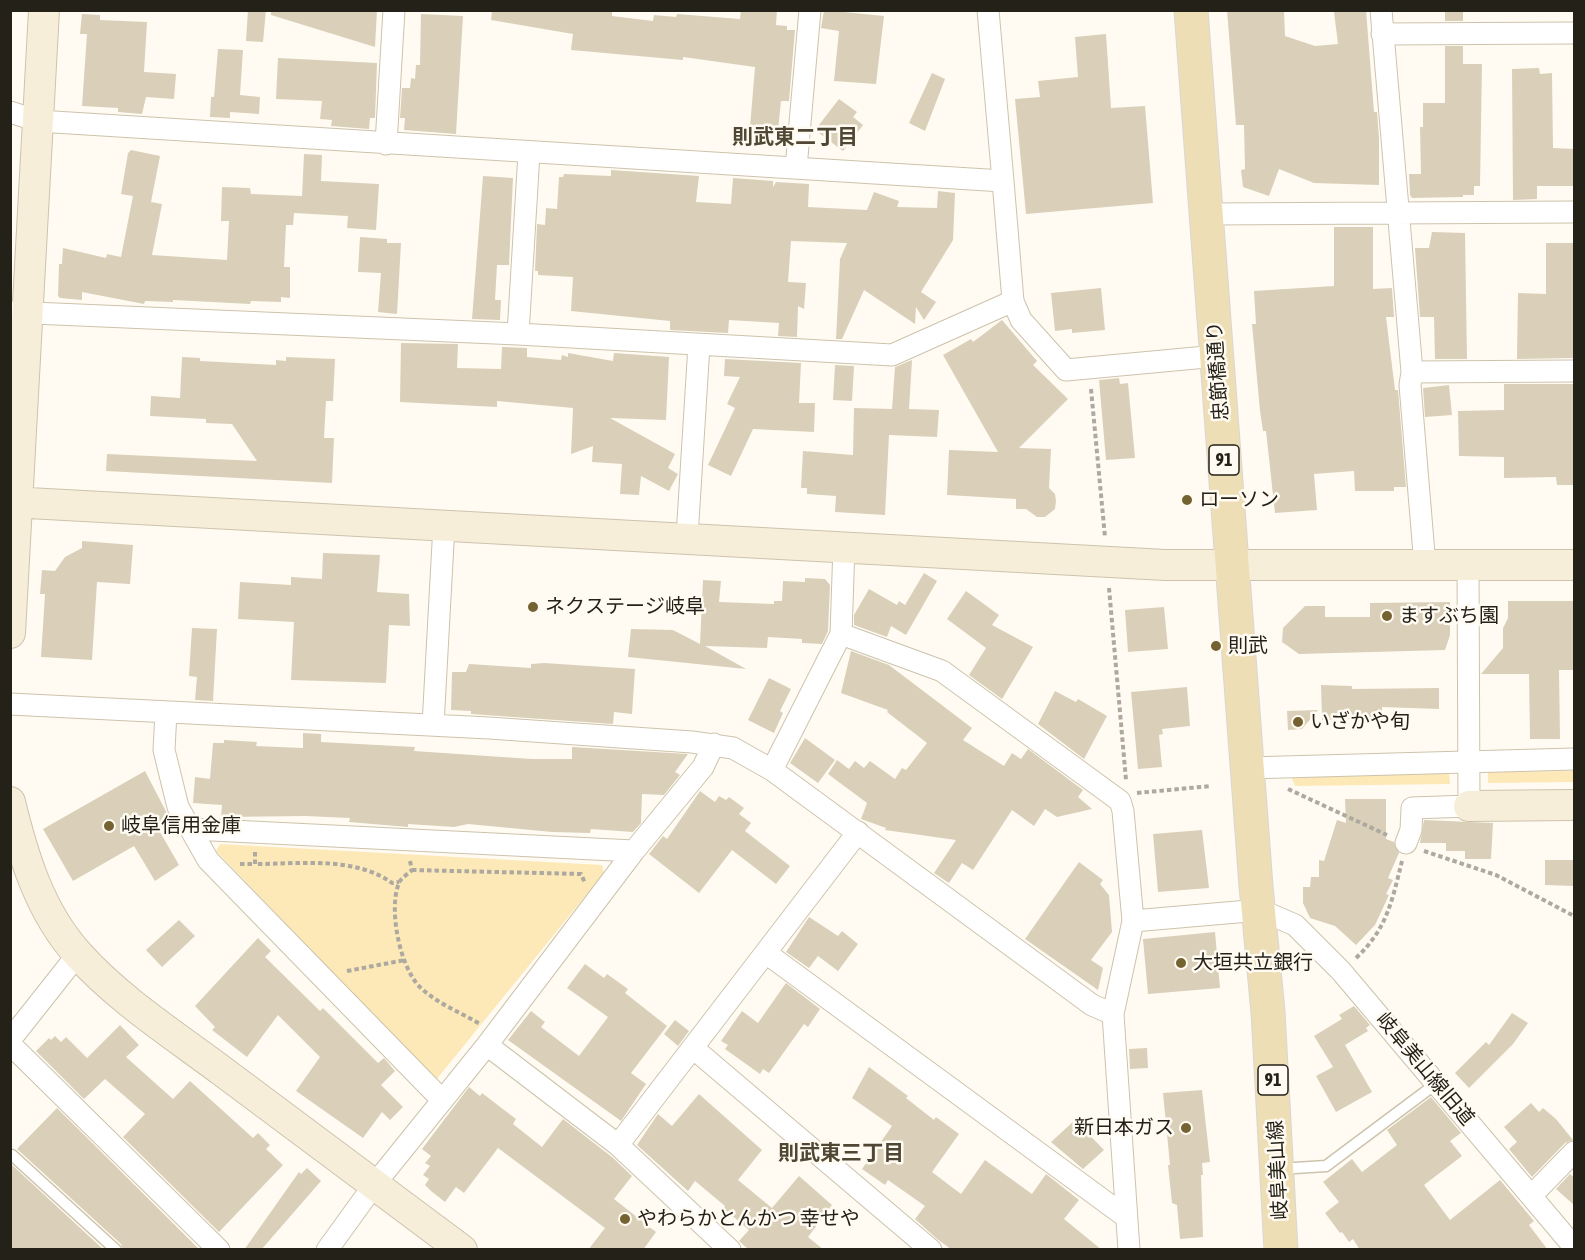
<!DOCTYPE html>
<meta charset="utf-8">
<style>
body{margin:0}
#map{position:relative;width:1585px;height:1260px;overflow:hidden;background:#fffbf2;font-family:"Asap Condensed",sans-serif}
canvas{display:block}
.frame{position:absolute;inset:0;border:12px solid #242118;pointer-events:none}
</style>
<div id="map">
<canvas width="1585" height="1260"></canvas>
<div class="frame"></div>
</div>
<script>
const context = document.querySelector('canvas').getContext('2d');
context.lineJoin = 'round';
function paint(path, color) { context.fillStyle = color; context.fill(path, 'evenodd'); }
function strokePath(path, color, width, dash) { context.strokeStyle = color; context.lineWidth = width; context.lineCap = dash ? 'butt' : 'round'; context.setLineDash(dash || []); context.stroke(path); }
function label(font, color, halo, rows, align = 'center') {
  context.font = font + ' "Asap Condensed","Noto Sans JP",sans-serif'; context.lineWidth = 5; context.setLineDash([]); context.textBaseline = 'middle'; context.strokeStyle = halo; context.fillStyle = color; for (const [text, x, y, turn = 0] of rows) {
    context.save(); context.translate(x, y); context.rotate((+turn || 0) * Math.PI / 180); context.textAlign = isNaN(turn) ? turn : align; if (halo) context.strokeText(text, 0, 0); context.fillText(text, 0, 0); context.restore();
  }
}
paint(new Path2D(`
 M1574,771V782L1488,783V772Z
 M1449,772L1450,784L1295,786L1290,774Z
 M220,844L602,865L604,873L436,1080L216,851Z`), '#fde9b7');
paint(new Path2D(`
 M248,10H266L263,42L246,41Z
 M271,10H377L375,47L271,15Z
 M492,10H612V16L653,21L654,15L676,17L677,14L740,19L741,10H777L776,25L787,26V30H795L789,101H781L778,130L750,127L755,67L683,57V60L571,50L573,34L491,20Z
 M824,10L884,16L876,84L834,81L839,31L821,28Z
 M1227,10H1284L1285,36L1315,46L1338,44L1334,12L1366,10L1374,112H1377L1379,138V185L1314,183L1279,169L1269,196L1243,187L1241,170L1245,169L1244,125H1236Z
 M1445,10H1463V21H1445Z
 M82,14L100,15V20L147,22L144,72L176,74L174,99L146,97L142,114L118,112V108L82,106L87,34H80Z
 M421,14L463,16L456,134L404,130L405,118H400L402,88H410L411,78L415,79L416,65H420Z
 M1106,34L1111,108L1145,106L1153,203L1026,214L1015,99L1040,97L1038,81L1078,77L1075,37Z
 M1445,46H1463V64H1482L1480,186H1474V195H1463V197L1412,198L1410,195L1409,174H1421L1420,127H1423V103H1445Z
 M218,49L243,50L240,95L260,97L259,114L230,112V118L210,117L211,97H214Z
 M278,58L377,63L375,118H370L369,129L331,126L332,120L320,119L322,101L276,99Z
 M1539,68L1540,74L1552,73L1553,148L1575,149V186H1537V199L1513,200L1512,69Z
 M932,73L945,79L925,131L909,123Z
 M839,99L857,112L853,117L863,125L843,151L815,130Z
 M131,150L160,156L151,202L162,204L152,255L227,260L229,221H221L222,187L250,188L251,194L302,196L304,154L322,155L321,181L379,184L376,230L347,228L348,216L294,213L293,225H286L284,267H290V298L281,297V302L251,301L250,304L173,300V302L145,301L144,304L82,292V300L60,298L58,296L59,264H62L63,248L106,258L107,254L121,257L133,196L121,194L128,153Z
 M611,170L699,176L696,202L731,204L733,178L773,181V187L776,182L809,184L808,207L867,210L874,192L899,201L897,207L937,208L938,191L955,193L953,240L921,292L936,302L924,320L916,307L915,324L864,290L842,339H836L840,259L847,243L791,241L788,282L806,283L804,309L798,306L797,337L778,336L779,323L729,320L728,333L670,330V321L571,311L573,277L538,275V271H535L537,224L545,225L546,208L557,209L559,177H563L564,174L611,176Z
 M483,176L513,178L509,265H497L495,300H501L500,320L472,319Z
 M1334,227H1373V289L1392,288L1394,317H1386L1395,390H1398L1406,487H1394V491H1355L1354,471L1314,474L1317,510L1275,513L1266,431H1263L1260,411L1252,324H1256L1254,291L1334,286Z
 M1432,232L1465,233L1467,359H1435L1434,317H1420L1415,248H1429Z
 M360,237L387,239V243H401L397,314L378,312L381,273L358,272Z
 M1546,243H1575L1573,358L1517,359L1518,293L1546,294Z
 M1101,288L1105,330L1072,333V329L1055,331L1051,293Z
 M1002,320L1037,361L1033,365L1068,399L1019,448L1051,449L1049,488L1055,494L1056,501L1055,509L1045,517H1037L1026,509H1016V499L947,495L949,450L998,452L943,355L971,339L973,342Z
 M401,343L458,344L457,368L501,369L502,347L527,348V357L561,360L562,355L568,357V353L613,361L614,353L669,357L666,420L610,418L675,454L668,468L678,474L669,491L641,476L639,495L620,494L622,464L592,462L593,446L571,454L573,408L497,401V407L400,402Z
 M182,357L200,358V361L276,365V360L286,361V357L335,359L333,401H326L324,438H334L332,483L106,471L107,454L257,461L232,424L206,423V419L150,416L151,396L180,398Z
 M725,359L801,363L799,403H815L814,432L753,429L731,476L708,465L735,408L727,404L740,377L724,376Z
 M912,360L909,409L939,410L937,437L889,435L885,515L835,512L836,496L807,494V488H801L803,451L853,455L854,408L892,409L895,367Z
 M835,365L854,366L852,401L833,400Z
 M1119,378L1120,384L1128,383L1135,458L1106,460L1099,380Z
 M1504,384H1575V485H1557L1556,477L1504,478V457L1459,456L1458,411L1504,410Z
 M1449,385L1452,415L1425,417L1423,388Z
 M82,541L133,545L130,584L97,582L92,660L41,657L45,594H40L42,570L55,571L65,557L82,548Z
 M323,553L380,555L377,592L409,594L410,626L389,625L386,683L291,680L294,622L238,619L240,582L291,585V577L322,579Z
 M924,573L937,581L906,635L891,626L887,637L854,625V615L869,589L897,605L899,601L905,605Z
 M805,578L825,579L830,585L828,631L822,644L802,643V639L768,637L767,648L705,646L746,669L628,657L631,629L673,630L700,644L703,580L721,581L719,602L774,604V601H782L783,581L805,582Z
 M966,591L999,615L992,625L1033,647L1002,699L969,675L986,648L947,619Z
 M1508,601H1575V670H1559L1560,739H1530L1529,674H1481L1503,648V628L1508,618Z
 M1450,602V635L1445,650L1299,654L1282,642L1283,628L1305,606H1325V617H1370V603Z
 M1164,607L1168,649L1128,652L1125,610Z
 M192,628L217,629L213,701L195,700L197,677L189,676Z
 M851,651L889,665L972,728L963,740L1004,766L1012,753L1021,759L1028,749L1083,790L1078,797L1092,809L1057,817L1045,809L1034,826L1012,810L973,870L962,863L949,883L934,873L956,840L885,830L886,828L861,819L867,803L828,774L837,760L849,769L855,761L864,768L870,761L895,779L902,768L906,770L927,743L887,712L888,710L841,693Z
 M544,663L635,669L632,714L614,712L613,724L471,714V711L451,710L452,672H466L469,664L531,668V664Z
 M769,678L791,689L780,711L783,713L774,733L748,720Z
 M1321,685L1352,686V689L1439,688V709L1382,707V718L1322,720Z
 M1187,687L1190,726L1162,729L1163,734L1159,735L1162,767L1138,769L1131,692Z
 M1055,691L1076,702L1078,699L1107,716L1084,759L1038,724Z
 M1318,710L1302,729L1288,730L1287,711Z
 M303,733L321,734V742L415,747L414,751L532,759H572V747L688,754L675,772L680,775L664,795L642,794L641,823L633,832L591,829L590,833L552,832L468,824L454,827L408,824V827L349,822L350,818L305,816L221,817L222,805L193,803L195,777L210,779L213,743H224V740L257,742L256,746L303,748Z
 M805,738L835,760L818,783L790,763Z
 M145,771L171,821V825L160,832L179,865L155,881L134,846L73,881L43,829Z
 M700,791L715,802L719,796L726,800L729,797L744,808L739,814L751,823L745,831L790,866L776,884L732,850L699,893L649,854L663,836L667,839Z
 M1345,799H1386V839L1394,842L1399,853L1388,878L1393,880L1386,894L1389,895L1375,925L1356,945L1335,926L1310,918L1303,903V887H1310L1311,877H1319V860L1324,861L1337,820L1346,823Z
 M1424,820L1493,823L1491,859H1465V851H1446V843H1420Z
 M1202,830L1209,888L1158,892L1153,834Z
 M1545,860H1575V886L1545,885Z
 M1079,862L1103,880L1100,884L1109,895L1112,932L1091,960L1103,968L1098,990L1025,939Z
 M809,917L838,936L842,931L858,944L838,971L818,956L809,968L786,952Z
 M179,920L195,936L162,967L146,950Z
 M1215,932L1220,988L1148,994L1143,939Z
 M258,938L271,951L265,957L320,1011L323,1008L378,1063L384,1058L395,1071L381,1085L403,1107L390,1120L382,1112L363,1138L296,1091L320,1057L278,1015L247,1057L212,1030L215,1027L195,1006Z
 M585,964L604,978L607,974L628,989L625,993L667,1026L631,1073L646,1084L621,1121L508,1040L531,1011L545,1022L541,1027L579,1056L608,1017L567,988Z
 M786,983L820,1009L808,1027L804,1024L769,1073L763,1069L760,1074L725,1049L728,1045L721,1041L742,1011L758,1023Z
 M1354,1006L1370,1025L1366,1028L1368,1031L1345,1045L1372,1092L1336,1112L1316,1076L1333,1067L1314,1036L1342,1019L1339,1015Z
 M1512,1013L1528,1023L1513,1044L1469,1088L1455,1073L1486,1042L1489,1045Z
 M675,1020L689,1031L678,1046L664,1034Z
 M120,1025L139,1045L126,1057L173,1099L190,1081L253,1138L258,1133L270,1145L266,1149L283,1165L219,1232L123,1137L145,1114L105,1079L84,1099L36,1051L49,1038L51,1040L55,1036L61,1042L66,1037L87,1058Z
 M1147,1048L1148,1068L1130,1069L1129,1049Z
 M869,1067L908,1096L906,1098L934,1120L936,1117L959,1134L932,1172L961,1194L985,1160L1032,1194L1046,1174L1079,1200L1064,1219L1102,1250H952L937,1239L915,1219L925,1206L888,1180L885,1185L862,1169L892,1126L852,1098Z
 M469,1087L480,1096L482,1093L516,1119L513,1124L542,1147L563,1119L612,1157L632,1176L614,1199L656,1232L643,1250H588L605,1228L498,1148L464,1193L456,1187L445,1202L431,1191L425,1185L429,1179L423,1175L430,1166L425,1163L431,1156L422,1149Z
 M1202,1090L1210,1162L1202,1163L1203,1175H1201L1203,1237L1180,1239L1177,1205L1172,1203L1168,1165H1170L1163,1093Z
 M699,1094L762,1150L738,1180L772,1208L799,1176L832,1205L808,1237L824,1250H749L739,1241L749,1230L723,1208L725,1206L695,1181L688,1191L637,1145L658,1114L672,1126Z
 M1431,1097L1461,1133L1450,1141L1462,1156L1424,1185L1450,1220L1500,1180L1534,1221L1529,1225L1548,1250H1360L1353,1239L1349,1242L1342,1232L1340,1233L1325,1213L1339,1202L1323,1182L1352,1159L1362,1172L1397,1145L1387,1130Z
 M1531,1103L1539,1112L1543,1108L1556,1119L1573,1140L1565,1143L1532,1177L1509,1149L1517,1142L1504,1127Z
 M57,1108L200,1250H123L121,1244L17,1149Z
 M1075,1120L1104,1150L1083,1169L1051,1142Z
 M12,1165L104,1250H10Z
 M307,1168L321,1181L261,1250H244L299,1172L301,1174Z
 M1570,1174L1575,1178V1206L1556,1189Z`), '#dad0b9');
const lane = new Path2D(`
 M12,1155L116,1250
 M1279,1169L1326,1166L1437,1083`);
const street = new Path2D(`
 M988,10L1003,181
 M1381,10L1412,372L1410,385L1425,566
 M1382,34L1574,33
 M10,112L38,121L1003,181L1013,301L1021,320L1066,370L1217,356
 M386,144L394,10
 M796,168L810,10
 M1208,214L1574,212
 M10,312L518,334L892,355L1013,301
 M518,334L529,153
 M1412,372L1574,371
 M687,537L699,345
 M841,634L942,671L1120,801L1123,811L1133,921L1113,1014L1129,1250
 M10,704L489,728L692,742L733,748L772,770L1092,1005L1113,1014
 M166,712L164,750L178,807L208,860L442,1100
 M433,725L444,525
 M1247,768L1574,759
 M772,770L841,634L844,546
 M192,829L634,851
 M1406,843L1411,830L1412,808L1469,806L1468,566
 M1133,921L1260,910L1295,925L1341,971L1574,1247
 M766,953L1126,1217
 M10,1040L78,954
 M10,1044L219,1250
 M487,1045L618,1145L730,1250
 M693,1048L931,1250
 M618,1145L858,832
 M1532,1195L1574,1152
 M327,1250L374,1185L487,1045L634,851L703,767L714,744`);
const secondary = new Path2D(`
 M10,502L1165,565H1574
 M10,633L44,10
 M10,802C23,856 40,912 78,954C118,999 174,1035 222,1071C302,1131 382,1191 462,1250
 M1469,806L1574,805`);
const primary = new Path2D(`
 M1191,10L1256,886L1268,1012L1281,1250`);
strokePath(lane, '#cdc3ac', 13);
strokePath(street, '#cdc3ac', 23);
strokePath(secondary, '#cdc3ac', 32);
strokePath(primary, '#d8d7d5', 35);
strokePath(new Path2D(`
 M1091,389L1105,537
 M1109,588L1126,780
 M1288,789L1387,835
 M1137,793L1211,786
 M1424,851L1496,875L1574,916
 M255,852V864C299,864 355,856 392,883L399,882
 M410,861L412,870C408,874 401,878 399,883C388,909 400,969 421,988C438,1004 460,1012 480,1024
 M240,864H255
 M412,870L581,874L585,883
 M1356,958C1387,929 1392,901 1402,861
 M347,971L405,960`), '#ada9a0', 4, [4.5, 3]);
strokePath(lane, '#fff', 10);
strokePath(street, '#fff', 21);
strokePath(secondary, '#f7eeda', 30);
strokePath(primary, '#eedeb6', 33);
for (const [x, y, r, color] of [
 [1187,500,6,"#756231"],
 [533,607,6,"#756231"],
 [1387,616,6,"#756231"],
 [1216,646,6,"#756231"],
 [1298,722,6,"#756231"],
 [109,826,6,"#756231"],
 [1181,963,6,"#756231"],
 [1186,1128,6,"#756231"],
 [625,1219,6,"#756231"]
]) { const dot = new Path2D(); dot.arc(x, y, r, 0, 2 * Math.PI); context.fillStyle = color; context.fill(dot); strokePath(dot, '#fffbf2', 2); }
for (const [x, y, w] of [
 [1224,460,30],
 [1273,1080,30]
]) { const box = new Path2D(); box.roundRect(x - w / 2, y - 15, w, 30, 4.5); context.fillStyle = '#fffbf2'; context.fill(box); strokePath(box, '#242118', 1.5); }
label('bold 18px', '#242118', null, [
 ["91",1224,460],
 ["91",1273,1080]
]);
label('20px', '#242118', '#fffbf2', [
 ["忠節橋通り",1218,371,-94],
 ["岐阜美山線旧道",1425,1069,50],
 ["岐阜美山線",1278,1170,-93]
]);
label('20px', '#242118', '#fffbf2', [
 ["ローソン",1199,500],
 ["ネクステージ岐阜",545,607],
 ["ますぶち園",1399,616],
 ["則武",1228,646],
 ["いざかや旬",1310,722],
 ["岐阜信用金庫",121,826],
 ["大垣共立銀行",1193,963],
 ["新日本ガス",1174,1128,"right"],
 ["やわらかとんかつ 幸せや",637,1219]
], 'left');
label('bold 21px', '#4f4733', '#fffbf2', [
 ["則武東二丁目",795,137],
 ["則武東三丁目",841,1153]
]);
</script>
